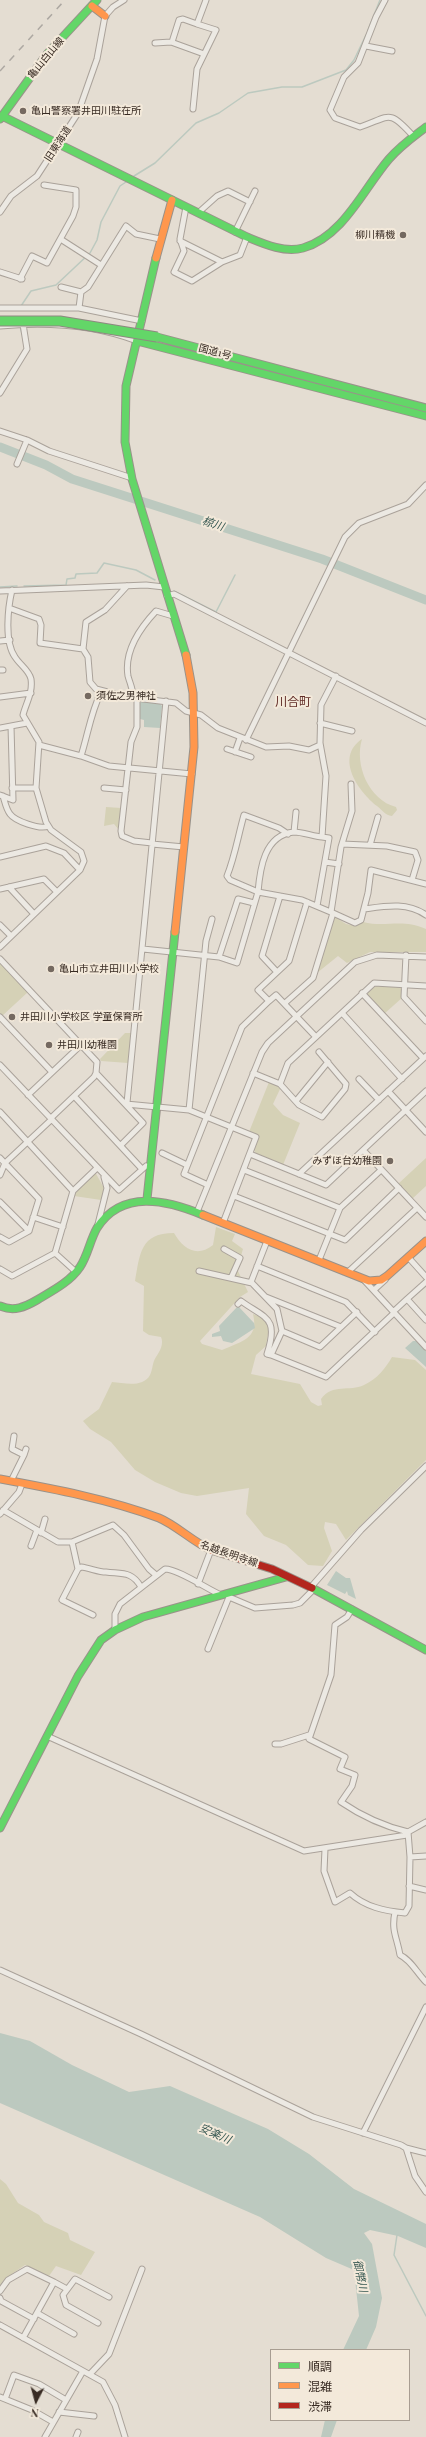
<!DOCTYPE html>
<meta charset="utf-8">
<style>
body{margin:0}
#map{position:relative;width:426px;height:2437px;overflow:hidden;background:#e4ddd2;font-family:"Playfair Display","Noto Sans JP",serif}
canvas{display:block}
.legend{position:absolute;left:270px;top:2349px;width:140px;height:72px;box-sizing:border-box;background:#f3e9da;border:1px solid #a89d91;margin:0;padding:5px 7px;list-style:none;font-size:12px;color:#382b23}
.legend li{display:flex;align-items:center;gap:8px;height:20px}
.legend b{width:20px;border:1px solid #a89d91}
.north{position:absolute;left:16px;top:2381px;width:40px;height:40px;-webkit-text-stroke:3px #f3e9da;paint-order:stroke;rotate:186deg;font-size:11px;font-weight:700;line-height:16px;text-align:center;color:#382b23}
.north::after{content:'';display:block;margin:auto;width:14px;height:18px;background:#382b23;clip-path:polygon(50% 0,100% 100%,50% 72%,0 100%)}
</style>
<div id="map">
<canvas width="426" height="2437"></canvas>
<ul class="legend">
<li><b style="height:5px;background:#63d668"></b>順調</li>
<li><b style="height:5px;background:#ff974d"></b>混雑</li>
<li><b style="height:5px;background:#b3261e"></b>渋滞</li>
</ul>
<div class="north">N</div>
</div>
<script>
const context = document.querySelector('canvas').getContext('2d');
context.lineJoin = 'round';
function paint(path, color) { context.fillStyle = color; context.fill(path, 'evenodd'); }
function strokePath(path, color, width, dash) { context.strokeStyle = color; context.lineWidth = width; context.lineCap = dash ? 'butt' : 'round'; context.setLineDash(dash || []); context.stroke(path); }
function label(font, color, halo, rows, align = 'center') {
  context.font = font + ' "Playfair Display","Noto Sans JP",serif'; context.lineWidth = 4; context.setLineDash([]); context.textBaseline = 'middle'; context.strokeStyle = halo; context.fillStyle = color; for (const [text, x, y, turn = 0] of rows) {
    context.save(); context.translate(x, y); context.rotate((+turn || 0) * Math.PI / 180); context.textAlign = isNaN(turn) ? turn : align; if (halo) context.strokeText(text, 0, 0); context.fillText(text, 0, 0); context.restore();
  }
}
paint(new Path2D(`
 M362,739C354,765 369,800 396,807L397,810L392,816C385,815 383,811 377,806C359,792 334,758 362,739Z
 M106,807L121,808L119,830L114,824L104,826Z
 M335,917L346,924L356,926L363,922C386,928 401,918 426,929V952H370L347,963L338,956L317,973Z
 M0,962L28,992L2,1016L0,1014Z
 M376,986L400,987L403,990V997L384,1014L368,995V992Z
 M125,1033H131L128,1063L101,1061L100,1059Z
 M269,1082L281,1087L273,1104L283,1115L300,1123L283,1165L256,1154L254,1150L259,1136L249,1132Z
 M426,1158V1186L412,1199L398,1184Z
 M95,1172L104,1188L101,1200L74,1196L75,1191Z
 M216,1227L235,1234L232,1241L243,1249L237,1269L248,1292L240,1297L200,1341L202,1344L222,1350C242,1341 259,1339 253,1314L266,1319L269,1328L266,1346L256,1355L251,1374L300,1384L311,1402L318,1406L322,1405L321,1399C333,1383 349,1392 364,1385C377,1379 385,1369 392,1357L415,1360L426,1370V1460L346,1540L336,1524L325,1522L324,1528L332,1551L323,1566L308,1565L286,1545L264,1536L246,1514L249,1488L197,1496L181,1493L155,1482L135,1470L111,1442L90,1429L83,1421L99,1409L112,1382C124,1383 143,1388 150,1375C153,1369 152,1363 156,1357C160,1351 164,1344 161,1337L149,1335L143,1331L144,1286L135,1281C140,1254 140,1233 174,1233C183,1249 197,1258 213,1245Z
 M0,2179L6,2184L18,2203L39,2215L44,2222L68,2233L70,2240L95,2252L81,2275L56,2266L49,2276L25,2265L6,2278L0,2287Z`), '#d5d1b6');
paint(new Path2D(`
 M142,701L160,704L162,706L160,728L144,727V720L140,719V703Z
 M238,1306L254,1323L255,1328L232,1343L223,1341L221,1336L212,1337V1334L220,1331L219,1326Z
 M413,1341H416L426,1351V1367L405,1348Z
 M336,1571L346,1578H350L356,1599L348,1595L347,1591L345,1594L327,1585Z
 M0,2033L30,2041L72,2065L129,2092L170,2086L268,2129L309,2154L354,2189L426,2224V2248L398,2236L370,2230L364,2233L372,2244L382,2298L376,2327L366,2350H343L359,2316L354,2270L326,2258L260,2217L0,2103Z
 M325,2420H337L331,2437H321Z`), '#bcc9bf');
strokePath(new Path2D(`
 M368,30L380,0
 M134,176L155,163L196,123L219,113L248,93L282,87H302L346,70L354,60L366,35
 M21,306L31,291L56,285L90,253L97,240L101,222L120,186L126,182
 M20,326L22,334
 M24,586L66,585L67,579L75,578L76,574L97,573L104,563L136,570L155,580
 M0,587L17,586
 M174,591L216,612L235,575
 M397,2235L394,2255L426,2316`), '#bcc9bf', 1.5);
strokePath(new Path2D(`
 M0,447L46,465L72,479L322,559L426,600`), '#bcc9bf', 9);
const street = new Path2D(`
 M385,0L376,17L358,63L344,77L330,110L335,118L360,127C390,117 388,108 413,136
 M172,42L179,20L183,19L197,24
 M155,43L171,42L204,54
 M366,46L392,51
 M193,109L197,69L216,30L197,24L206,0
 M186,207L180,239L184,251L174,272L192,281L222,262L240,255L247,237
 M0,212L11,196L37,176L78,113L97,59L105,16L113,7L124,0
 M198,213L217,196L228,191L250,202
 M235,232L255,191
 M62,240L101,265
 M180,241L222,262
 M0,272L22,279
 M20,279L32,256L47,263L73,216L76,207V190L44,185
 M61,287L81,292
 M0,308H79L142,321
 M79,308L81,292L88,287L126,226L136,234L160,239
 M0,326C45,322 95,325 137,341
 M0,393L27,349L23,324
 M0,431L27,440L49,451L132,478
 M17,464L27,440
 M127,586L105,610L86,622L83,649L88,657L90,682L96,689L127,697L176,703L186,711L201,715L218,728L266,747L289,746L309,750L320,745
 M0,591L146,585L164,587
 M167,596L174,594L426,723
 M9,608L39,619L41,625L40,643L83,649
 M0,641L10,640
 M0,670H3
 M0,697L31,693
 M133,697C133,688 130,684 128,676C124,652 140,628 156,611L173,616
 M137,697V727L131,742L121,831L122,836L134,841L152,843
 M320,723L352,731
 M0,728L27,723
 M246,740L345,537L359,523L408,504L426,485
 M39,745L81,756L109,766L192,774
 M227,749L251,757
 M235,752L240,738
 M81,756C88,734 91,712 101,692
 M12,788H36
 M104,788L126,790
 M0,795L13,800L11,726
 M3,796C5,802 6,809 10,814C15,821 40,830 48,826
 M294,832L296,812
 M288,834L279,828L244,815C238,836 235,856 227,876L230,880L258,892C260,869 264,835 294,832C302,832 313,836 322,837
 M152,844L184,847
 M342,844L387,846L415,852L418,860L412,880
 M370,845L378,817
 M0,857L46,846L64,853L80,870
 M325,862L339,864
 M9,887L34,914
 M0,889L44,879L57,892
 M307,902L289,961L258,990L269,1001L276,995L316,1037
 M317,906L329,838L322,837L326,776L320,743L321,705L336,676
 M364,909C386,906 407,902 426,915
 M331,912L341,847L352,811L351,784
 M333,913L355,923L361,920L368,893L371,870L426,884
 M0,925L11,936
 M0,947L80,870L84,861L81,852L51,830L46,822L36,788L39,742L23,715C26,703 33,693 31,679C29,670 20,665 15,657C4,642 8,607 12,590
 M143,949L219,957L237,963L258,892L302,900L333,913L313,978L285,1003
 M406,955L404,997L426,1021
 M219,957L238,899L254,903
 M0,959L97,1062L96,1073L143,1123L121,1145
 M277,972L262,956L280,896
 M362,993L423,1058
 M342,1013L402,1079
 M0,1017L52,1072
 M0,1065L119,1190L146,1166
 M253,1073L280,1084L288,1063L374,983L426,986
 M359,1079L379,1100
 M280,1084L299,1105L322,1117L345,1089L346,1084L319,1052
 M388,1091L426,1132
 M28,1095L81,1045
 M74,1096L142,1169
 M296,1101L328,1062
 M127,1103L166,701
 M126,1104L189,1110L256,1137L223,1223
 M189,1110L206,941L212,919
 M0,1112L73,1191
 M51,1118L94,1077L96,1073
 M363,1150L426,1091
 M162,1153L187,1165
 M250,1154L326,1185L363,1150L426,1217
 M0,1158L39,1199L29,1231L9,1242L0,1237
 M244,1170L340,1208
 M299,1174L426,1056
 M0,1175L5,1163L52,1119
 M208,1185L184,1174L242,1027L269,1001
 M234,1196L345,1240L399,1188
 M0,1202L29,1231
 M197,1212L262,1052L268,1043L355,962L377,955L426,957
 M33,1217L63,1227
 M98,1224L107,1188L104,1177
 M267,1241L251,1282L277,1309L282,1331L271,1355L326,1377L394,1313
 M224,1249L240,1258L231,1278
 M55,1253L76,1272
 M408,1257L426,1277
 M319,1260L340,1208L381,1170
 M257,1266L346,1302L375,1332
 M0,1269L12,1276L55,1253L73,1191L97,1168
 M199,1271L252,1283
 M348,1272L417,1208
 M364,1280L426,1347
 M426,1282L407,1299L426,1320
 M374,1290L385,1280
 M266,1297L341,1327
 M238,1304L241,1301C266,1319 279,1317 267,1354L271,1355
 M393,1312L407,1299
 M282,1331L320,1347L357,1312
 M24,1455L26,1449
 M11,1481L24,1455L12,1449L14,1436
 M3,1510L58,1542H72L113,1525L124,1535L149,1569L156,1575
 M0,1514L19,1492L22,1484
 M41,1533L45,1519
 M72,1542L78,1569L62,1600L93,1615
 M31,1546L37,1530
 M78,1569L81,1567C90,1568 98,1572 106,1572C122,1574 132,1571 141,1587
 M198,1584L211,1550
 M311,1587L361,1530L426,1466
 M228,1593L229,1597L255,1608L293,1605L300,1603L314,1589
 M352,1609L347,1617L335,1625L331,1675L309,1739L345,1757L340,1769L355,1775L352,1786L341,1802C363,1817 383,1826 408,1832L410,1857L426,1856
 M115,1630V1614L120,1604L165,1569C178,1569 207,1589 221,1595
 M208,1649L229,1597
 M47,1736L304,1851L407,1835
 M275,1744H281L309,1735
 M408,1832L426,1822
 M325,1849L324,1871L335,1902L350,1893C365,1907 385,1911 405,1913L409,1906L410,1857
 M409,1886L426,1890
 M395,1912C391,1931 397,1937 400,1955C411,1960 417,1973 426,1982
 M0,1970L141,2034L313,2117L401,2145L406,2148L415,2176L426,2192
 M363,2133L426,2007
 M406,2148L426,2153
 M54,2282L67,2289
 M0,2291L8,2280L27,2269L54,2282L23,2338
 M0,2298L1,2301L34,2319
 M37,2313L74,2334
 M98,2323L66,2305L63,2295L75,2279L109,2297
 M0,2325L103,2382L115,2405L125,2437
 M90,2374L109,2354L142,2269
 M0,2397L32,2410L53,2422
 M5,2399L14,2375L39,2384L66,2400
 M59,2412L94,2416
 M45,2437L83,2371
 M76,2437L78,2432`);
const fast = new Path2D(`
 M2,116L247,237C264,244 284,253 303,248C343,237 364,188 389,159C400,146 413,137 426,127
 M0,119L47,54L97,0
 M156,258L126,386L125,442L132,479L186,655
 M157,337L426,408
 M137,341L426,416
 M147,1199L175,932
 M0,1306C14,1312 25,1307 37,1300C52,1291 70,1282 80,1267C88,1255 90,1240 97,1228C122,1189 167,1200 203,1215
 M312,1588L426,1650
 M0,1828L78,1676L101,1640L115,1630L143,1617L286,1577`);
const slow = new Path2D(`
 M92,6L105,16
 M156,258L172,200
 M175,932L194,747L193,693L186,655
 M203,1215L369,1281L381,1280L387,1276L426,1241
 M0,1479C54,1489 108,1499 159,1518C176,1525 193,1542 211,1550`);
const jam = new Path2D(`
 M211,1550L272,1569L312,1588`);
strokePath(street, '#aaa29a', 7);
strokePath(fast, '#99928a', 9);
strokePath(slow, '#99928a', 9);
strokePath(jam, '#99928a', 9);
strokePath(street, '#ece9e3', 5);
strokePath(fast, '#63d668', 7);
strokePath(slow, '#ff974d', 7);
strokePath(jam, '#b3261e', 7);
strokePath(new Path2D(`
 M0,71L65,0`), '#ada8a2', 1.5, [7, 7]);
const fastBridge = new Path2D(`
 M0,321H60L157,337`);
strokePath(fastBridge, '#8f8881', 11, []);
strokePath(fastBridge, '#63d668', 9);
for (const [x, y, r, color] of [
 [23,111,4,"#746960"],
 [403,235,4,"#746960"],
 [88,696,4,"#746960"],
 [51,969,4,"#746960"],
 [12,1017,4,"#746960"],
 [49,1045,4,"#746960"],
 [390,1161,4,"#746960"]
]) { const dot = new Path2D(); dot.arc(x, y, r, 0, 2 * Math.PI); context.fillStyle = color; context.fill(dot); strokePath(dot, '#f3e9da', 1.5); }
label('10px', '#382b23', '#f3e9da', [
 ["亀山白山線",46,58,-50],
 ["旧東海道",58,144,-57],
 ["国道1号",215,352,15],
 ["名越長明寺線",229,1554,19]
]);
label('10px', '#382b23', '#f3e9da', [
 ["亀山警察署井田川駐在所",31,111],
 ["柳川精機",395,235,"right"],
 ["須佐之男神社",96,696],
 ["亀山市立井田川小学校",59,969],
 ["井田川小学校区 学童保育所",20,1017],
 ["井田川幼稚園",57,1045],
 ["みずほ台幼稚園",382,1161,"right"]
], 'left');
label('italic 11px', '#345650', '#f3e9da', [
 ["椋川",213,524,18],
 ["安楽川",215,2134,24],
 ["御幣川",360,2276,79]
]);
label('12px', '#612c27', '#f3e9da', [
 ["川合町",293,702]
]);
</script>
